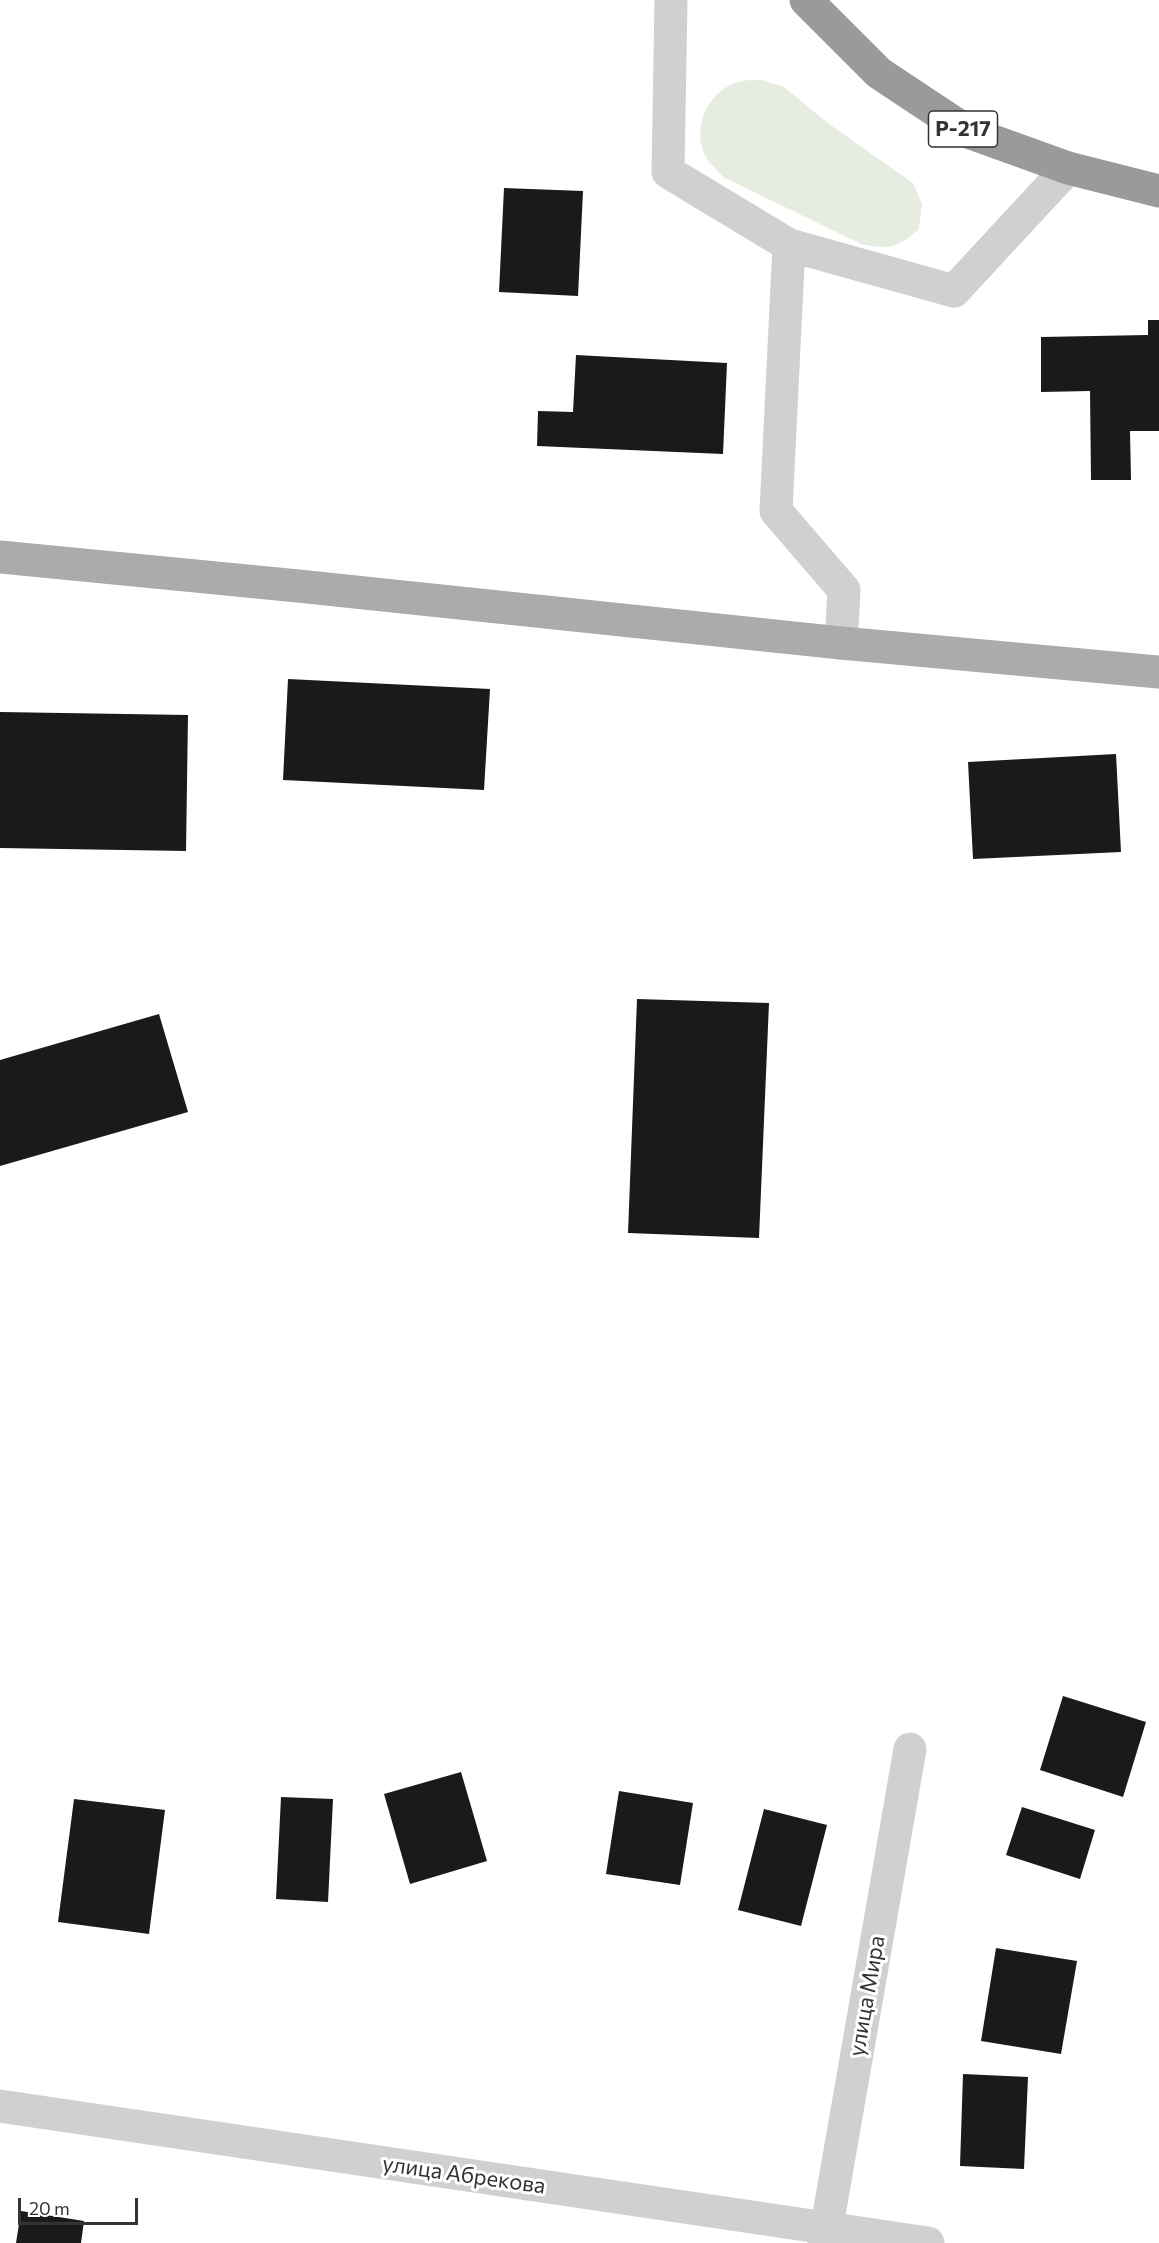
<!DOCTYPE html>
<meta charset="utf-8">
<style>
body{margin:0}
#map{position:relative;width:1159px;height:2243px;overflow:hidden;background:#fff;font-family:Commissioner,sans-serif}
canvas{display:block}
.scale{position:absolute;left:18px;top:2198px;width:120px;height:27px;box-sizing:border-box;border:3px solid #333;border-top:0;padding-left:8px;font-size:18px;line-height:21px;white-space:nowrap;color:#333;-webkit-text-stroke:4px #fff;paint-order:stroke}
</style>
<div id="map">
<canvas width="1159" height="2243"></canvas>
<div class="scale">20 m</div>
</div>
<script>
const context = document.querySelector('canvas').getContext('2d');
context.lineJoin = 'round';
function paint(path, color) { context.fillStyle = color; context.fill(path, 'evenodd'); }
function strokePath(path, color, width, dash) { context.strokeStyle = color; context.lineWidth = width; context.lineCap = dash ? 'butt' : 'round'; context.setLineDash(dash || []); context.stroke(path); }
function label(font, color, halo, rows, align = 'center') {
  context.font = font + ' Commissioner,sans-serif'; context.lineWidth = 6; context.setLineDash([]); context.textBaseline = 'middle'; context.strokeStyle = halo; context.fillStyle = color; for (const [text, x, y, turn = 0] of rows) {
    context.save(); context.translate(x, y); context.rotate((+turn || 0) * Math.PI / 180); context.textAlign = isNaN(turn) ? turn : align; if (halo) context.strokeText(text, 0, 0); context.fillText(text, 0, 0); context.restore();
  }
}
paint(new Path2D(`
 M762,80L784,87L829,124L913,183L922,204L919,229C898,248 889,250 861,244L723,177C718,171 711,165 707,159C690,130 707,91 738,82C745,79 754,81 762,80Z`), '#e6ecdf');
paint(new Path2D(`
 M504,188L583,191L578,296L499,292Z
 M1148,320H1159V431H1130L1131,480H1091L1090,391L1041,392V337L1148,335Z
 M576,355L727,363L723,454L537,446L538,411L573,412Z
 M288,679L490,689L484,790L283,780Z
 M0,712L188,715L186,851L0,848Z
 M1116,754L1121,852L973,859L968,762Z
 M637,999L769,1003L759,1238L628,1233Z
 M159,1014L188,1112L0,1166V1060Z
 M1063,1696L1146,1722L1123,1797L1040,1770Z
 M461,1772L487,1861L410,1884L384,1794Z
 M619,1791L693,1803L680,1885L606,1874Z
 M281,1797L333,1799L328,1902L276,1899Z
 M74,1799L165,1810L149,1934L58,1922Z
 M1022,1807L1095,1830L1080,1879L1006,1855Z
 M764,1809L827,1825L801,1926L738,1910Z
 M996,1948L1077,1961L1061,2054L981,2041Z
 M963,2074L1028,2077L1024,2169L960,2166Z
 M21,2211L84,2221L81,2243H16Z`), '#1a1a1a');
strokePath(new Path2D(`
 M671,0L668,172L789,245L776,511L844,590L841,643
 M789,245L954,291L1068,168
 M0,2106L928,2243
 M824,2243L910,1749`), '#d0d0d0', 33);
strokePath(new Path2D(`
 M0,557L298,586L841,643L1159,672`), '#ababab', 33);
strokePath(new Path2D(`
 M806,0L879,73L968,132L1068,168L1159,191`), '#9a9a9a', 33);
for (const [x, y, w] of [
 [963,129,69]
]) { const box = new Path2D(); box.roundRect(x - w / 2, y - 18, w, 36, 4.5); context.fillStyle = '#fff'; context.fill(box); strokePath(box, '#333', 1.5); }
label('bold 21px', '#333', null, [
 ["Р-217",963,129]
]);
label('22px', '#333', '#fff', [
 ["улица Мира",867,1996,-80],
 ["улица Абрекова",464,2175,8]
]);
</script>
